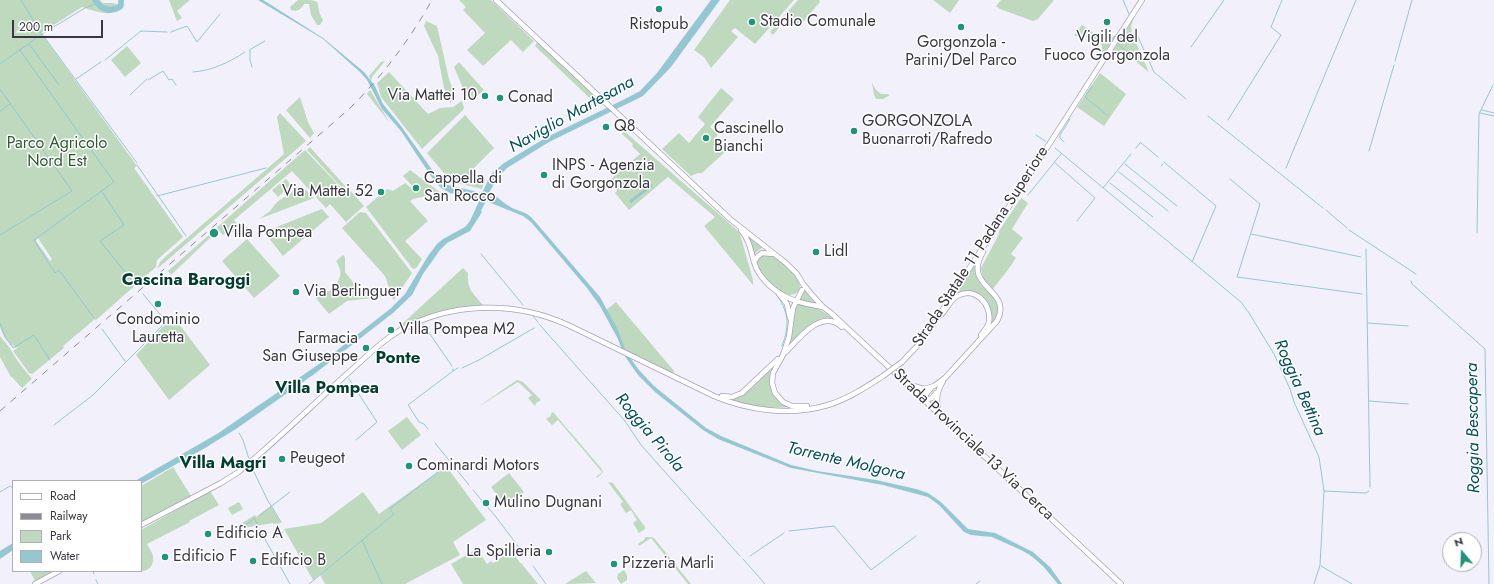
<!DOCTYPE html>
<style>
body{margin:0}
#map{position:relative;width:1494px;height:584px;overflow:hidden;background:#f2f0fb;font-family:Jost,sans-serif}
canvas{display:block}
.legend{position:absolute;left:12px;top:480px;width:130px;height:92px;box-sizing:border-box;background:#fff;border:1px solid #b0afb3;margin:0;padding:5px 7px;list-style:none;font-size:12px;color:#3a3742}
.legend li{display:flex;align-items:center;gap:8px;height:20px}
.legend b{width:20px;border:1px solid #b0afb3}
.north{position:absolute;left:1442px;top:532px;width:40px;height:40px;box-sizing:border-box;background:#fff;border:1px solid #b0afb3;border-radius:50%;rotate:341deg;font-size:11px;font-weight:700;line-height:16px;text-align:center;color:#3a3742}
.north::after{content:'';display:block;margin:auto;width:14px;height:18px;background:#1e9479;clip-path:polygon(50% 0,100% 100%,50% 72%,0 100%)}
.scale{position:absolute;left:12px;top:20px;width:91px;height:18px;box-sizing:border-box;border:2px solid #3a3742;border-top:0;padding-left:5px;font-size:12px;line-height:14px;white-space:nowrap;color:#3a3742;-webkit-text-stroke:3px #fff;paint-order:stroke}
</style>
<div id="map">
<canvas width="1494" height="584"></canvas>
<ul class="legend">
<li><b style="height:5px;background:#fff"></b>Road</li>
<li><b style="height:5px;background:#8d8b96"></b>Railway</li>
<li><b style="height:11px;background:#bed9be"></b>Park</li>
<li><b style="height:11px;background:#94c7d1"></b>Water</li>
</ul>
<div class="north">N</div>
<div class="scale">200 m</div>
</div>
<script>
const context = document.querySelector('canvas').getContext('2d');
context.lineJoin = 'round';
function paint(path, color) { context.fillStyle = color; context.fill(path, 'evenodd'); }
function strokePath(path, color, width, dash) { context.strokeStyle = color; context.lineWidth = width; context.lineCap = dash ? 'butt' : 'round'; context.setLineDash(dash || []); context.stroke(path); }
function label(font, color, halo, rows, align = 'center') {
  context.font = font + ' Jost,sans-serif'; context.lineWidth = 3; context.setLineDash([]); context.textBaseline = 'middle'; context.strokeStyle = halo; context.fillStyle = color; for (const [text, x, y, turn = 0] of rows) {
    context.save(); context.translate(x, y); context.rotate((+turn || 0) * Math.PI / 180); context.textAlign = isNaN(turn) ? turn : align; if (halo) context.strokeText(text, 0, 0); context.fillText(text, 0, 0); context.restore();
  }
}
paint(new Path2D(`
 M0,0H100L103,3H113L122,6L123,8C112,18 94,11 82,7L41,33L137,166L134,168L183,237L157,260L156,267L96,320L95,319L63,346L64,348L32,374L29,373L13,351L20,346L16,348C7,342 3,336 0,327ZM38,238L52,259L50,261L36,241Z
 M169,0H190L177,11L182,18L177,21Z
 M298,0C328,0 312,2 323,20L320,25H317L311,15L309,4H304C301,10 297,12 291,10L290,7Z
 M459,0H491L534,41L523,52L511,40L483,66L467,50L485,33L463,10L466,7Z
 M730,0H794L755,44L735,28L731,31L738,37L711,68L704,57L694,50Z
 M798,0H819L820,2L798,28L786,19L773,35L770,32Z
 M933,0H959L950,13Z
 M1001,0H1054L1038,19L1033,21L1000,9L996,6Z
 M1134,18L1131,26L1132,34L1149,72C1134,61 1126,47 1107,59Z
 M426,21L437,26L449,79L456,98L450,103V98L444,88L438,56L424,26Z
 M1082,25C1093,32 1103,43 1116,35L1101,58L1102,46L1099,41L1090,39L1089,37L1074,36Z
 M537,42L604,103L598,106L535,46Z
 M127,46L141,63L125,77L111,60Z
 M385,61L372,77L371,81L369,76L381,62Z
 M459,62L484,90L472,100H468L454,67Z
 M389,72L428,114L440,108L453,107L462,101L464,108L463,110L422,149L381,97L377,83Z
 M1100,73L1126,94L1104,126L1077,107Z
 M872,83L876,90L881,94H888L890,95L883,99H876L874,95Z
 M721,88L734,99L710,127L718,134L714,141L726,151L702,173H698L691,176L662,149L679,133L689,143L705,124L698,117Z
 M370,90L390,123L367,94Z
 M300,97L308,122L314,133L310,138L286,110Z
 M280,113L306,141L157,269L160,262L165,257L284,154L277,117Z
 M465,115L494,148L472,170L477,176L485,178L482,189L454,182L448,178L427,153Z
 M624,131L737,230L740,234L753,280V285L704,226L715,217L668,177L629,210L615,193L617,191L609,181L640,154L632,146L633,144L622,134Z
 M310,147L346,187L343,189L307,150Z
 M305,150L344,191L348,188L364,206L346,222L330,204L326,208L292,171L234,220L239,227L229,235L227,232L223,235L219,231L218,232L215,229Z
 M410,170L441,193L413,199L410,201L428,221L405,241L422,259L417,267L414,269L412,268L366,207L387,189L393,191L405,183L416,192L418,190V186L417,185L413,187L403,176Z
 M286,179L291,185L278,197L272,190Z
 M298,188L305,189L314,198L259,219L270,211L277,202Z
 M1021,198L1028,203L1012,229L1023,238L1011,254L1016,258L1013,262V263L993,289L983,278L981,268L999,234V231Z
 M322,209L329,217L283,256L264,232Z
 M360,212L366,213L412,273L394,300L390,296V290L385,276L342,228Z
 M210,234L212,236L171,275L168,271Z
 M748,236L763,247L754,254Z
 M247,239L280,276L254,298L222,261Z
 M769,254C774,256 778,259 783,262C790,269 813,292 790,295C777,290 758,275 757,260L762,255Z
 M343,255L345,257V272L360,291L380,288L381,297L347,301L329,314L315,297L334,289C340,277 344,274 336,261Z
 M976,262C977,268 976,275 979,281C993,302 1011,299 989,329C991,316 992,297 976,293C970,292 962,294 956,295Z
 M463,268L468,273C467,290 473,293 483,305L438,313L391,334Z
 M805,291L816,304L799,300Z
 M616,302L674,371L672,377L625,353L605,311Z
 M798,303L819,309L834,319L822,318L817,321L790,344C793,331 792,317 797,304Z
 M173,316L210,365L169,400L136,355Z
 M0,336L9,347L19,363L32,379L22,388L12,377H11L0,357Z
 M770,368V382L773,394L791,407C769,409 748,406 726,398L736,397Z
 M517,380L523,382L541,400L536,403L535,406L528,398L532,395L518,382L478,407L482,404Z
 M553,412L601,468L603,472L597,478L596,477L602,472L558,420L552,425L546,419L551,416V414Z
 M407,417L421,435L402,450L388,431Z
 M446,466L486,520L453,542L460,555L405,584H325L320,575L329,567L313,580L284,529L321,523L363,492L379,514Z
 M173,467L191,496L141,523V486Z
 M509,473L524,492L505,506L491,487Z
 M608,482L613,483L645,527V529L639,533L633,523L637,520L631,510L626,513L620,504L623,502Z
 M210,491L219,505L189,521L190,522L147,544C149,548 152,552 153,556C155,567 146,573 137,571H141V530Z
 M239,502L243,509L232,515L228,508Z
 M271,506L281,523L273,524V523L243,528L239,525L255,515L256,517Z
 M645,537H651L654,538L691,584H688L651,538L639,546L638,544L645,539Z
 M477,549L487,564L491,561L493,563L512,551L520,563H521L538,584H463L451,564Z
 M624,570L627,575V580L621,584L617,578L618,574Z
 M30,571H54L35,581Z
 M586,571L596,583L565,584Z`), '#bed9be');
paint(new Path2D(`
 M94,0H98L101,6L109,9L115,7L120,2V0H124C124,8 116,12 109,13C101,12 96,7 94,0Z
 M258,0H263L268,3L323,38L364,72L375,86L383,104L401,126L440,181L448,185L482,193L491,174L504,163L547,137L625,99L640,91L657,73L711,0H720L671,67L643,96L549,142L507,168L497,178L488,195L492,197L494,194C499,199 505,204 512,208C519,211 526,212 532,218L600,297L618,330L626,352L639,370L654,386L706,428L721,436L791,465L817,471L876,480L916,489L928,493L941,502L968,529L995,533L1033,552L1050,567L1062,584H1058L1043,566L1030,555L1021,550L992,537L971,535L964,532L939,505L928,497L883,485L791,468L718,439L703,430L655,392L638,375L624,355L618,339L600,306L587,288L531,222L523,216L486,201L481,211L482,212L470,231L447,243L440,250L423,274L412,295L393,313L313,375L236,429L205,448L141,484V481H135L217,434L322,362L390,309L405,294L428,256L437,244L443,239L465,227L470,221L480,199L450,193L441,188L433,179L401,131L382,109L367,80L360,72L323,39Z
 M651,184L653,186L631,203L629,201Z
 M13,543V550L0,559V551Z`), '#94c7d1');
strokePath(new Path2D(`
 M21,0L41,33
 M1123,0L1129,14
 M1134,28L1154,72L1186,99
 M171,32L187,26L197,42L220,14
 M42,34L137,163
 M29,44L59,85
 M1118,44L1139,62
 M1191,47L1224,0
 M19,49L114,182L34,240L55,273L59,270L94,318
 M250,49V60L252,67
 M251,49L265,41
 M105,60L141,31L167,32
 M1395,61L1412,0
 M0,64L42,34L85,8L95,4
 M193,72C211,71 230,62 245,52
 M76,79L101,62
 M148,80L163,71L169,80L172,79L176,85
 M1092,86L1085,97L1108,116
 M0,89L72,191L0,235
 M130,95L147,79
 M1482,110L1494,113
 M0,111L10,104
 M1480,113L1494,116
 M1208,116L1323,208
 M1228,120L1281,35L1271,27L1282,0
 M1036,135L1045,141
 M1064,142L1060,138V135L1070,119
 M1140,142L1158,157
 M1055,148L1241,302L1249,313L1274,354L1290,389L1294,402L1319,457L1324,491L1320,565L1314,584
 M1136,148L1140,143
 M1369,151L1394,65
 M1054,162L1095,198L1077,221
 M1164,162L1216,206L1192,262
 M1125,164L1177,206
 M137,165L186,236
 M1161,166L1163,164
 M1286,168L1356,0
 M1119,172L1168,211
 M1230,179L1260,204L1237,277L1362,294
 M1110,183L1153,217
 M1103,188L1131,154
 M102,192L124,225L100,241L135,284
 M1028,195L1061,154
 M157,196L266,168
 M1326,210L1347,228
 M1349,230L1416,274
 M1477,233L1479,114L1493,85
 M1251,234L1361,257
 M1366,249L1370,487
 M481,254L523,305
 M1411,281L1412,284L1485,349L1489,584
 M775,293C789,311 790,325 782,346
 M143,294L164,319
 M533,316L538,322
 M0,323L5,337L13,348L34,335L50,360
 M1368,323L1408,326
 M423,324L452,366
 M539,324L625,421L641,445L740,556
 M102,329L125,361
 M462,368L479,360L534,328
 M453,371L458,368
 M349,379L377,422L356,440
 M1369,401L1408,404
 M54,425L93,395L166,322
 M428,429L424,424L419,422L408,405L453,371V369
 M239,433L243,440L249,459
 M435,443L469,485
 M251,466L267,499L281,522
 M473,490L496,517L515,542
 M1324,491L1366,493L1369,491
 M0,492L10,486L13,488
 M260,515L290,492
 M255,519L257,524
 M244,526L255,518
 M789,531L834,526L871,570L916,536
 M261,532L290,584
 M273,539L283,532
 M362,540L382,584
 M517,545L524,555
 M750,556L784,533
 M743,559L765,584
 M533,566L546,584
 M1321,566L1352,584
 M93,571L94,574
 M96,580L98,584
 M309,584L394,514L390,509L443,468
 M976,584L980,581`), '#94c7d1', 1);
strokePath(new Path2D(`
 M95,0C101,10 112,12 121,6V0`), '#94c7d1', 5.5);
const primary = new Path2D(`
 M496,0L730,219L786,263L797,274L803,284L812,295L823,307L831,313L1121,584
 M741,230C749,239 751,251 754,262C759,280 778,295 796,301C804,304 814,305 823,307
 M754,262L758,256L762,253L774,254
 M802,290L793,308L789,337L783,355L773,373L772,383L775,393L783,402L792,406H807
 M779,294L787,304L790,318
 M941,315C947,309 950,300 957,296C975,286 992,304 989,322C988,327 984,331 981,335
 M786,352C799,338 822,308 842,327
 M902,362L919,344L936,320L1142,0
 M910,385L924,389L934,386L945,378L997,321C1014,289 961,288 983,252
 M722,396L732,397L742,393L778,359
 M924,401L932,398L936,393
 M924,401L926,394L931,388
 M939,414C936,400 936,393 943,381
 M141,525L221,483L237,473C276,442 311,406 348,373C364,359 380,342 399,331C450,302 514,300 568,325L714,396C749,411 791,416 828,405C848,399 866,387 883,376
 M35,584L59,571`);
strokePath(primary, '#a7a1bb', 6);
strokePath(primary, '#fff', 4.5);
strokePath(new Path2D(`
 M0,411L348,110C381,78 409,41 432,0`), '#8d8b96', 1, [7, 7]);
const primaryBridge = new Path2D(`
 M883,376L902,362`);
strokePath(primaryBridge, '#a7a1bb', 6, []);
strokePath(primaryBridge, '#fff', 4.5);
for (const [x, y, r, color] of [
 [659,9,4,"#1e9479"],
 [752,22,4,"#1e9479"],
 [1107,22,4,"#1e9479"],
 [961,27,4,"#1e9479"],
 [485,96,4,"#1e9479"],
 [500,98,4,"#1e9479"],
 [606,127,4,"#1e9479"],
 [854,131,4,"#1e9479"],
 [706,138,4,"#1e9479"],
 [544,175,4,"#1e9479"],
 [416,188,4,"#1e9479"],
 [381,192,4,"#1e9479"],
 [214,233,5,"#1e9479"],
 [816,252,4,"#1e9479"],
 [296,292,4,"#1e9479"],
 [158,304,4,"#1e9479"],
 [391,330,4,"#1e9479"],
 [366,348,4,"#1e9479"],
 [282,459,4,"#1e9479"],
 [409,466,4,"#1e9479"],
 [486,503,4,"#1e9479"],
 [208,534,4,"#1e9479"],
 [549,552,4,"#1e9479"],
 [165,557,4,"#1e9479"],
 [253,561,4,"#1e9479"],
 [614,564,4,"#1e9479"]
]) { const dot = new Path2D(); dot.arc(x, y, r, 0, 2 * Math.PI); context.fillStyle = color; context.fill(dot); strokePath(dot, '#fff', 1.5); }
label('16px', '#3a3742', '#fff', [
 ["Stadio Comunale",760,22],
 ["Ristopub",659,25,"center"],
 ["Vigili del",1107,38,"center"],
 ["Fuoco Gorgonzola",1107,56,"center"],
 ["Gorgonzola -",961,43,"center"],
 ["Parini/Del Parco",961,61,"center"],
 ["Via Mattei 10",477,96,"right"],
 ["Conad",508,98],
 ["GORGONZOLA",862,122],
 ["Buonarroti/Rafredo",862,140],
 ["Q8",614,127],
 ["Cascinello",714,129],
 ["Bianchi",714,147],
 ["INPS - Agenzia",552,166],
 ["di Gorgonzola",552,184],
 ["Cappella di",424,179],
 ["San Rocco",424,197],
 ["Via Mattei 52",373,192,"right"],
 ["Villa Pompea",223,233],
 ["Lidl",824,252],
 ["Via Berlinguer",304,292],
 ["Condominio",158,320,"center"],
 ["Lauretta",158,338,"center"],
 ["Villa Pompea M2",399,330],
 ["Farmacia",358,339,"right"],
 ["San Giuseppe",358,357,"right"],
 ["Peugeot",290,459],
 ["Cominardi Motors",417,466],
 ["Mulino Dugnani",494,503],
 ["Edificio A",216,534],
 ["La Spilleria",541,552,"right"],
 ["Edificio F",173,557],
 ["Edificio B",261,561],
 ["Pizzeria Marli",622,564]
], 'left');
label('16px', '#2c592f', '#fff', [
 ["Parco Agricolo",57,144],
 ["Nord Est",57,162]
]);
label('16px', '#3a3742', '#fff', [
 ["Strada Statale 11 Padana Superiore",981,247,-57],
 ["Strada Provinciale 13 Via Cerca",973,445,43]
]);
label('italic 17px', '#05515d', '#fff', [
 ["Naviglio Martesana",572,115,-29],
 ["Roggia Bettina",1299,388,66],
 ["Roggia Bescapera",1474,428,-91],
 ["Roggia Pirola",649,433,50],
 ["Torrente Molgora",846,462,13]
]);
label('bold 17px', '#033d30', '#fff', [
 ["Cascina Baroggi",186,281],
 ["Ponte",398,359],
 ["Villa Pompea",327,389],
 ["Villa Magri",223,464]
]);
</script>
